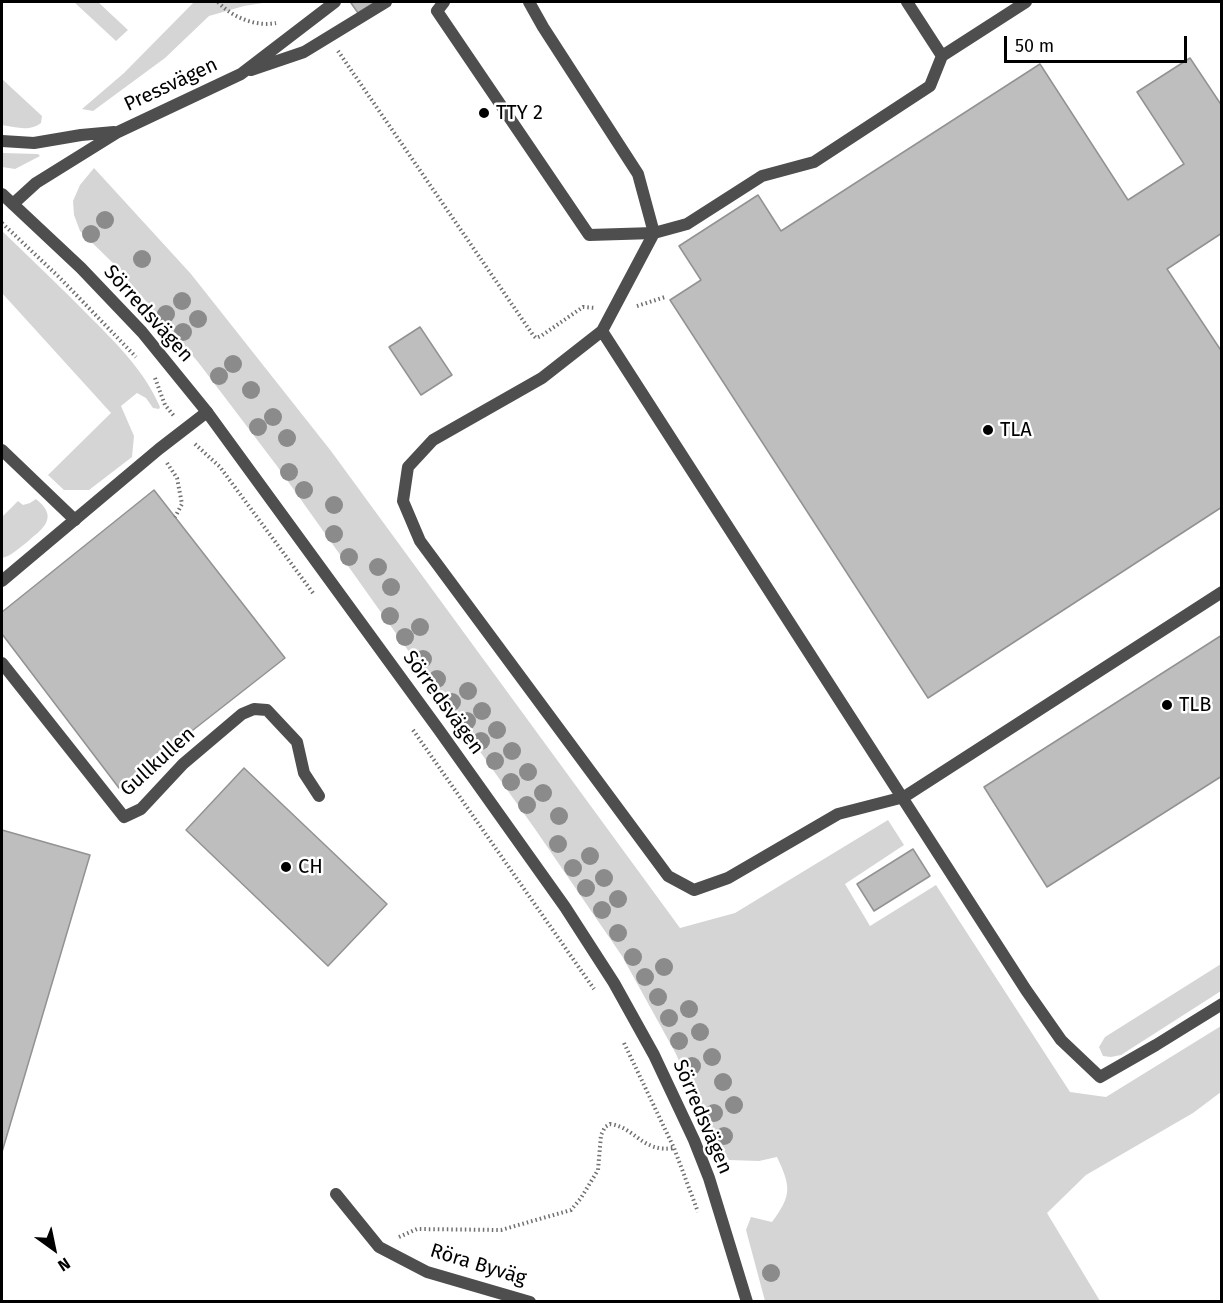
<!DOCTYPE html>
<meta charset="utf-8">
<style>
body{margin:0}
#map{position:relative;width:1223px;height:1303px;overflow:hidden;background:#fff;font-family:"Fira Sans",sans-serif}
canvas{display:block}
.frame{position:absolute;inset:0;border:3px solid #000;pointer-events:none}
.north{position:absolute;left:24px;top:1219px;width:60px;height:60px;-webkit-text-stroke:4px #fff;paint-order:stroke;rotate:147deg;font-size:16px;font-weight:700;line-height:24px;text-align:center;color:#000}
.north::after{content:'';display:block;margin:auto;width:21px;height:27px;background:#000;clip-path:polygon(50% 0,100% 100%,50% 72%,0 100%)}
.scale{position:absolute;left:1004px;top:36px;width:183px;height:27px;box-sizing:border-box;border:3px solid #000;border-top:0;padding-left:8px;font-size:18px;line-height:21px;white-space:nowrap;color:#000;-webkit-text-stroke:4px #fff;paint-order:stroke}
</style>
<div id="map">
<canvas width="1223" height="1303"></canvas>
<div class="frame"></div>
<div class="north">N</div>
<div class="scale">50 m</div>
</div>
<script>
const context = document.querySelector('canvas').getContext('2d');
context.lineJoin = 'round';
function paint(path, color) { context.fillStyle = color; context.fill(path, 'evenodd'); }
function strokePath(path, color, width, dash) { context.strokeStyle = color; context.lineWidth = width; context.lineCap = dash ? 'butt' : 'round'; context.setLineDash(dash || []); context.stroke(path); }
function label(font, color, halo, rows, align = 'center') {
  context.font = font + ' "Fira Sans",sans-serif'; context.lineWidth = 5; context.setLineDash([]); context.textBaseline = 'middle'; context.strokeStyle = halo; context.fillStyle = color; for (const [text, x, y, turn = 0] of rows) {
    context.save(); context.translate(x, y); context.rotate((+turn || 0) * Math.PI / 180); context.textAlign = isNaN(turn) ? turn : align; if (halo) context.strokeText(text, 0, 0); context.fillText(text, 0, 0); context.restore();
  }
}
paint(new Path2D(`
 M74,2H98L128,30L116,41Z
 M194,2H269L244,6L209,16L165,58L93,111L82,109L124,73Z
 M2,79L42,116L41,123C30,132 15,127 2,125Z
 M2,153L38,154L40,156L15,169L2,167Z
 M94,168L191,274L331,451L680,928L735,913L888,820L904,845L845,884L870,926L936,885L1070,1092L1106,1097L1221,1026V1092L1193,1113L1086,1175L1047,1213L1100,1301H765L746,1230L751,1217L772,1222C792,1195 791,1187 777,1157L759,1161L729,1160L705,1121L676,1054L622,956L535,829L277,466L198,362L115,265L80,231L74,215L73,201L80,185Z
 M2,231C32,260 63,289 92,319C119,346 145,372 160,407L159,409L153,408L146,398L137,393L121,406L134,436L132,457L89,490H64L48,475L111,413L2,293Z
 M36,499C60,518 42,529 26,543C18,549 11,556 2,558V517L18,501L23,505L30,503Z
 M1221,964V991L1121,1055L1111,1057L1103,1056L1099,1047L1105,1037Z`), '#d5d5d5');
const building = new Path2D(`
 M354,2H375L358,13L351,3Z
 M1190,58L1222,106V233L1167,269L1222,352V507L928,698L670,300L701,280L679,246L758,195L781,231L1040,64L1128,200L1184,164L1137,92Z
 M420,327L452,375L421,395L389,347Z
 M154,490L285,658L119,788L2,634V612Z
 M1222,635V776L1047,887L984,787Z
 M244,768L387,904L328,966L186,830Z
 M2,830L90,855L2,1152Z
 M913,849L930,876L874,911L857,884Z`);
paint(building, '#bebebe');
strokePath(building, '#929292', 1.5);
strokePath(new Path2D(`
 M218,2C232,17 255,27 276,23
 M338,51L533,335L536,338L541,336L583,307L596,308
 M2,223L60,278L136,357
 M637,306L665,297
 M155,378L165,405L174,416
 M195,444L220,467L313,593
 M167,463L177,478L182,504L175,517
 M413,730L594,989
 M624,1043L674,1148L698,1212
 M399,1237L417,1229L501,1230L571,1210L581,1198L598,1170L601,1135L605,1127L610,1124C635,1127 642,1153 674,1148`), '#707070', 4, [1.5, 3]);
strokePath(new Path2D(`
 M444,2L437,11L589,235L654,233
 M2,450L75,520
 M2,663L124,817L141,809L183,764L242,714L254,709L267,710L297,742L304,773L319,796`), '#4e4e4e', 12);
strokePath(new Path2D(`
 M529,2L543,27L638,174L654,233L602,331L542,378L433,440L408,467L403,501L420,541L668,876L694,890L728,878L838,814L904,797L1222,592
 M907,2L942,56
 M251,70L304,52L386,2
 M2,141L34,143L81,135L114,132
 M13,204L36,183L118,132L241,74L335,2
 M654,233L687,224L762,176L814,162L930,86L942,56L1026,2
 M602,331L1026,990L1061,1040L1100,1077L1156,1045L1222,1004
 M2,581L159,449L207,412
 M336,1194L379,1247L427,1272L530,1302`), '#4e4e4e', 12);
strokePath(new Path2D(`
 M2,194L81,268L142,332L207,412L439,730L565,907L614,983L654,1055L694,1140L709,1178L747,1302`), '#4e4e4e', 12);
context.fillStyle = '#8b8b8b';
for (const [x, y] of [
 [105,220],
 [91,234],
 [142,259],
 [182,301],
 [166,314],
 [198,319],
 [183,332],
 [233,364],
 [219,376],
 [251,390],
 [273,417],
 [258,427],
 [287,438],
 [289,472],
 [304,490],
 [334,505],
 [334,534],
 [349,557],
 [378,567],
 [391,587],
 [390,616],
 [420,627],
 [405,637],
 [423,659],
 [437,679],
 [468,691],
 [452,702],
 [482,711],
 [467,721],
 [497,730],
 [481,741],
 [512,751],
 [495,761],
 [528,772],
 [511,782],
 [543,793],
 [527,805],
 [559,816],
 [558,844],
 [590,856],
 [573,868],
 [604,878],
 [586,888],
 [618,899],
 [602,910],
 [618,933],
 [633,957],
 [664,967],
 [645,977],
 [658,997],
 [689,1009],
 [669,1018],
 [700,1032],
 [679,1041],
 [712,1057],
 [692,1066],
 [723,1082],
 [734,1105],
 [714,1113],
 [724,1136],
 [771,1273]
]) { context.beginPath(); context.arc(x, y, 9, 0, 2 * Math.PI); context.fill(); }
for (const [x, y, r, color] of [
 [484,113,6,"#000"],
 [988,430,6,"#000"],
 [1167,705,6,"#000"],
 [286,867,6,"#000"]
]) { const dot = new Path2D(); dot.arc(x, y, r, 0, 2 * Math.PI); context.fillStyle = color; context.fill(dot); strokePath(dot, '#fff', 2); }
label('20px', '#000', '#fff', [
 ["Pressvägen",171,85,-25],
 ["Sörredsvägen",148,314,48],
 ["Sörredsvägen",443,703,54],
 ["Gullkullen",158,762,-42],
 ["Sörredsvägen",702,1117,67],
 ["Röra Byväg",478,1265,17]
]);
label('20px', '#000', '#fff', [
 ["TTY 2",496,113],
 ["TLA",1000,430],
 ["TLB",1179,705],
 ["CH",298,867]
], 'left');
</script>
